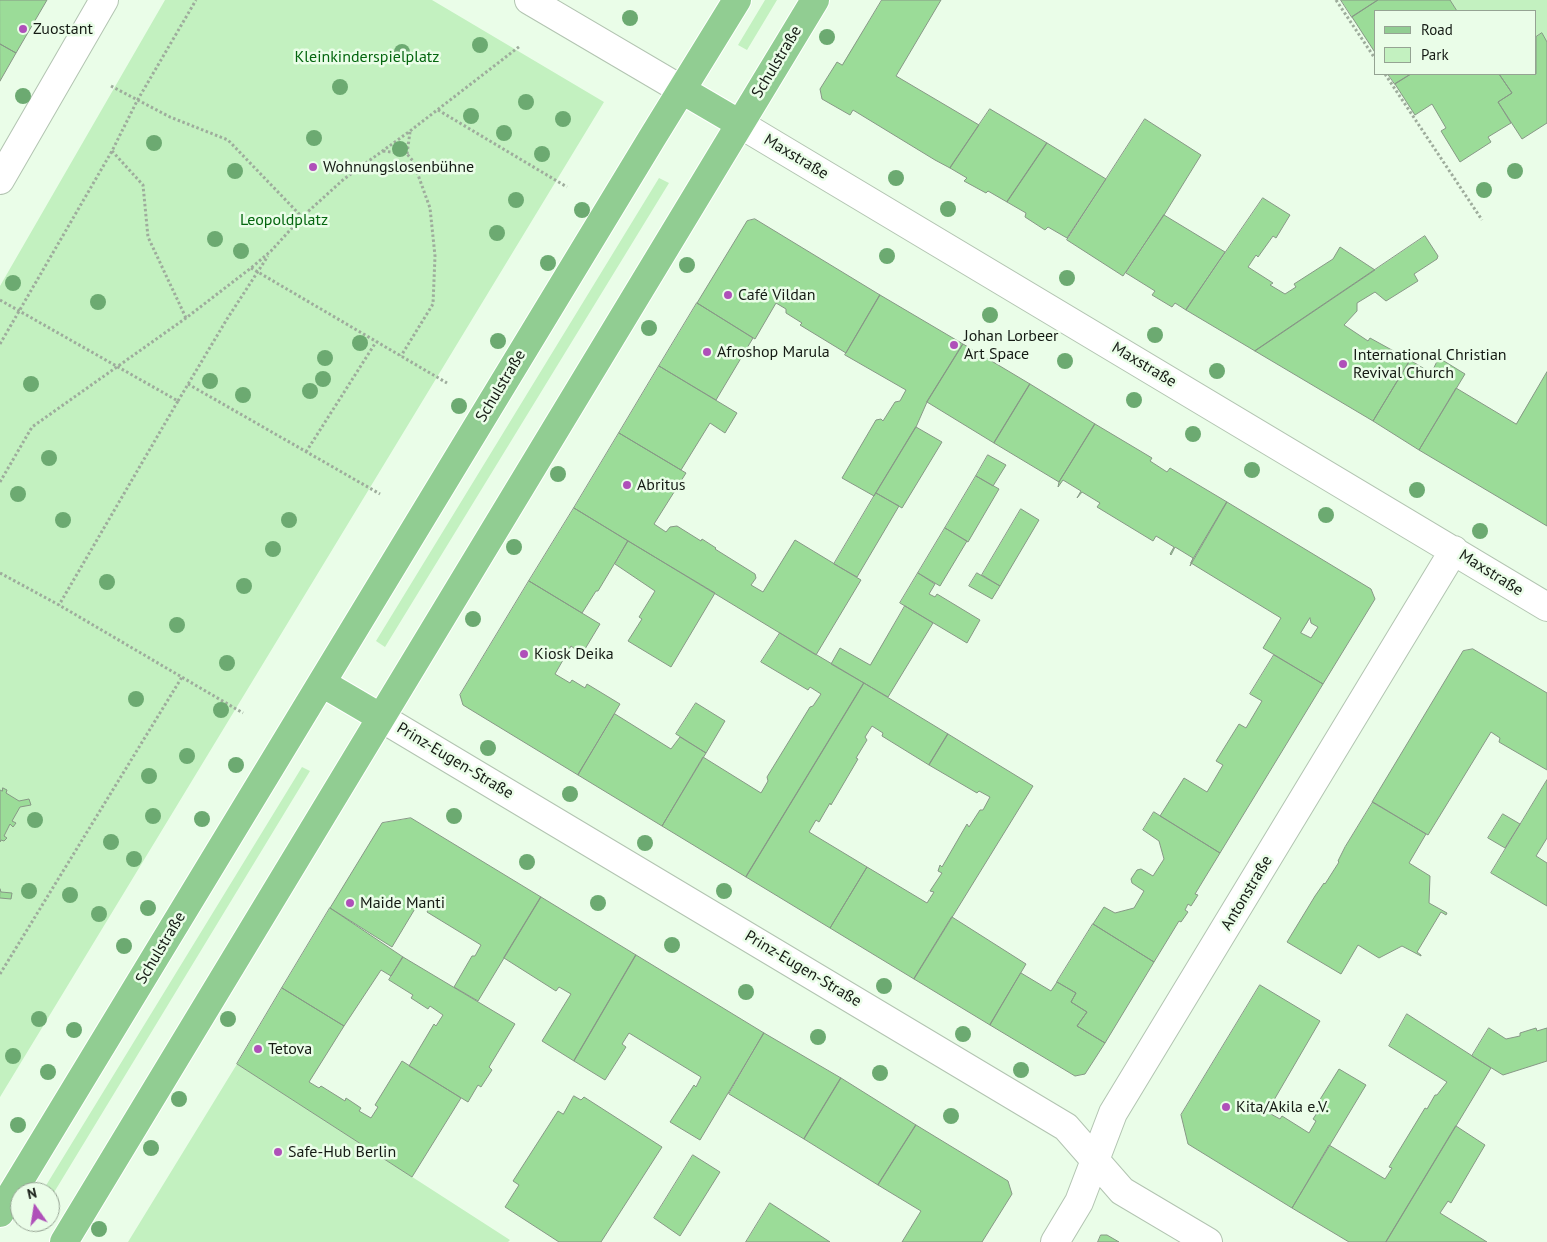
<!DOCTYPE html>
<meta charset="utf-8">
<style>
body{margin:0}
#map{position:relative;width:1547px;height:1242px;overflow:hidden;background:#eafde8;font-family:"PT Sans",sans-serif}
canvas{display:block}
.legend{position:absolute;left:1374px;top:10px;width:162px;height:65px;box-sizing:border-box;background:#eafde8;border:1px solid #95a393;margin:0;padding:6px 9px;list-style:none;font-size:15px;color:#151b14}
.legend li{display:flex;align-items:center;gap:10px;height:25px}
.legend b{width:25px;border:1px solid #95a393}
.north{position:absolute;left:10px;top:1182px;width:50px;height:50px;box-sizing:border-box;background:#eafde8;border:1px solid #95a393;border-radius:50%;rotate:347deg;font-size:14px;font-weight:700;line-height:20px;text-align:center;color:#151b14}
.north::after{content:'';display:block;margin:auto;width:18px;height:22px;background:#af50b9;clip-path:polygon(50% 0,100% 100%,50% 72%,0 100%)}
</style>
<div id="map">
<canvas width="1547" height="1242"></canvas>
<ul class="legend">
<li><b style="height:6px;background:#91cd92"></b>Road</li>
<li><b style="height:14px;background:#c3f1c0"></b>Park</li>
</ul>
<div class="north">N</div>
</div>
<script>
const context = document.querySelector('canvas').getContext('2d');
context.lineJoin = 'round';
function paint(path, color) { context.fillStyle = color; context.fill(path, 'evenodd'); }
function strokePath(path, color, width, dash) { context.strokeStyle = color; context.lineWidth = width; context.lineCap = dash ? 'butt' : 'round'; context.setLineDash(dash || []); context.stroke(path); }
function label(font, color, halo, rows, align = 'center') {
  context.font = font + ' "PT Sans",sans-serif'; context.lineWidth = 5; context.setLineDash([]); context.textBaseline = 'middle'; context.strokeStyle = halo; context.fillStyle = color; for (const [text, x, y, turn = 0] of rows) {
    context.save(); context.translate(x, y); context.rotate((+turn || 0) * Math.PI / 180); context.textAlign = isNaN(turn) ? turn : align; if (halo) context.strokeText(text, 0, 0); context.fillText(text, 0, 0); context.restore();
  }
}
paint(new Path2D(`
 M165,0H432L604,102L0,1097V286Z
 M765,0H777L747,50L738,45Z
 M1450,0H1547V42L1542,34L1536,37V11H1457Z
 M659,178L669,183L385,647L376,641Z
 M302,767L310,771L50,1199V1192H42Z
 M237,1064L510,1240L508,1242H128Z`), '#c3f1c0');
const building = new Path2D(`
 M0,0H47L16,53L0,44Z
 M882,0H941L896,76L979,125L950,168L935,160L853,110L850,115L822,99L820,89L837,62L842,65Z
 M1341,0H1378L1352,17Z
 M1378,0H1450L1457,11H1376V54L1352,17Z
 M1542,33L1547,42V123L1522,139L1498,102L1512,93L1499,74H1536V37Z
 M0,44L16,53L0,81Z
 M1388,74H1411L1395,84Z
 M1411,74H1499L1512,93L1498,102L1511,123L1488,137L1491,142L1460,162L1441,131L1446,128L1432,104L1415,115L1395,84Z
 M990,109L1047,143L1007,202L988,191L986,193L964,181L967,178L950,168Z
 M1145,119L1201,155L1164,215L1123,276L1067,240Z
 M1047,143L1106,179L1067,238L1048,227L1045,230L1025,217L1026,213L1007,202Z
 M1263,198L1290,215L1276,238L1273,236L1258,257L1256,255L1248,267L1273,283L1270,285L1285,294L1296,287L1294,284L1333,259L1340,247L1375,270L1255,351L1186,310Z
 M1164,215L1225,252L1186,310L1175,303L1172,307L1152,295L1155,291L1126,273Z
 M755,219L880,295L846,353L800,325L802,323L786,313V309L776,303L755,339L697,303L747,221Z
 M1425,236L1438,256L1437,259L1414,274L1418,281L1386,301L1375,292L1357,303V311L1344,325L1368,341L1370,338L1410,360L1373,421L1255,351Z
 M880,295L963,344L927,402L916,427L874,496L842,478L876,420L881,419L883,421L895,402L900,401L906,390L845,355Z
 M697,303L753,338L716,400L659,366Z
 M963,344L1030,384L994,443L927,402Z
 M1439,358L1465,374L1419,450L1373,421L1410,360L1431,373Z
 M659,366L737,413L725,433L710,423L681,470L619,433Z
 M1547,372V526L1419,450L1456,388L1516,424Z
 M1030,384L1095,424L1059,482L994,443Z
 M1095,424L1152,458L1150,461L1167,472L1170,468L1227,502L1190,566L1193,558L1175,547L1171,555L1170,554L1174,547L1156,536L1153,541L1097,507L1100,503L1082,492L1077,498L1081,491L1063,480L1058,487L1059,482Z
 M916,427L942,442L902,508L876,493Z
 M619,433L686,473L654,524L666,532L670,527L677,526L701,541L702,539L716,548L715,549L755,574L756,578L751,585L763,592L795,540L861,580L816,655L574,508Z
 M988,455L1006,465L993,486L976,476Z
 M976,476L999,489L968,542L945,528Z
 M876,493L899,506L857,577L834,564Z
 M1227,502L1371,589L1375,599L1323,684L1263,648L1281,618L1191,563ZM1310,618L1311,623L1318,627L1311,638L1301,633Z
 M574,508L628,541L598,591H596L582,613L529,581Z
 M1021,509L1039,520L1000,586L982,575Z
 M945,528L967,541L940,586L918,573Z
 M628,541L715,593L671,667L628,641L642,619L639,617L655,591L615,564Z
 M918,573L935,584L929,594L935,597L937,594L980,620L967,643L900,603Z
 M977,573L1000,586L992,599L969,586Z
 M529,581L600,624L582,654L571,646L555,674L570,683L572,680L585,688L587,684L620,704L578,775L463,705L460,695Z
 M905,606L933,623L888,697L831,664L840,648L870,665Z
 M780,633L864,683L746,877L662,826L703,757L761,793L768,781L767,777L810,707L813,706L821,694L810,687L808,690L761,662Z
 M1473,649L1547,693V770L1499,742L1500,738L1491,732L1428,835L1372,802L1463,651Z
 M1274,655L1323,684L1220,853L1160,816L1184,778L1207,792L1223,765L1216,761L1239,724L1246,728L1262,701L1250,694Z
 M864,683L948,734L929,765L882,736L883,733L872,726L865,737L867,740L856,758L858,759L831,805L830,803L819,822L816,820L809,832L867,867L830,928L746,877Z
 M696,703L725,721L706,753L676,734Z
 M615,714L671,749L680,737L706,753L662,826L578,775Z
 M948,734L1033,786L914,979L830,928L867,867L927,903L934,892L930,891L942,873L938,871L940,865L942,867L967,824L969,827L980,810H983L990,797L979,791L977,793L929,765Z
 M1547,780V838L1536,856L1547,863V906L1491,873Z
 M3,788L7,790L6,793L19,801L29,799L31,805L20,807L12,821L16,823L13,827L10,824L4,836L7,838L4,841L1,840L0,842V790L2,791Z
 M1373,802L1426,834L1409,863L1430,876L1429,903L1447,913L1446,915L1441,912L1417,952L1421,955V956L1402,946L1379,958L1358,945L1341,974L1287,942L1315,896L1324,883L1325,884L1339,862L1338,861L1345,847Z
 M1154,812L1220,853L1195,894L1198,895L1191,906L1188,904L1185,910L1188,912L1181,922L1179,921L1154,962L1093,924L1104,907L1115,913L1134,908L1144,891L1132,883L1131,879L1137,870L1141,869L1153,876L1164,859L1159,841L1143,830Z
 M1503,814L1520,824L1505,848L1488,838Z
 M411,818L541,897L478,1001L454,987L472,956H475L481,945L427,912L429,908L419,902L392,947L330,908L382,823Z
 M0,889L1,892L12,893L11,899L0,898Z
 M541,897L636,955L574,1061L542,1041L571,994L559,987L556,991L504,958Z
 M330,908L403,957L391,976L381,970L344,1026L282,988Z
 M952,917L1026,964L990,1025L914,979Z
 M1093,924L1154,962L1105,1043L1077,1026L1087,1012L1071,1002L1076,993L1057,982Z
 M636,955L764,1033L700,1140L670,1122L694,1085L696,1087L701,1077L629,1033L622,1044L626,1047L605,1080L574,1061Z
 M403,957L515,1024L489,1067L492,1070L481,1087L478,1085L468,1102L409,1066L434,1024L436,1026L443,1015L430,1006L428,1009L411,998L413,995L389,980Z
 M1021,973L1051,991L1057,982L1076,993L1071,1002L1087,1012L1077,1026L1105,1043L1085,1074L1075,1076L990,1025Z
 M1260,985L1320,1021L1267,1112L1280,1119L1282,1116L1309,1133L1316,1121L1313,1119L1323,1104L1319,1101L1339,1069L1366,1085L1292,1208L1188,1144L1181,1115Z
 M282,988L344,1026L309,1082L319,1088L321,1086L345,1101L346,1098L361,1108L359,1111L371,1118L378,1107L375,1105L402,1061L461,1098L412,1177L237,1064Z
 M1407,1014L1491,1068L1386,1242H1349L1292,1208L1329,1145L1385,1179L1392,1168L1389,1167L1425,1108L1427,1109L1435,1095H1437L1447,1082L1389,1046Z
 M1489,1028L1506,1039L1520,1036V1033L1536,1028L1537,1031L1547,1028V1061L1503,1075L1472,1056Z
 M764,1033L841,1078L804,1139L729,1094Z
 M841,1078L916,1125L878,1185L804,1139Z
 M574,1096L581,1100L584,1097L662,1147L601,1242H559L505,1207L519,1185L513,1181L558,1111L563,1114Z
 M916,1125L1008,1181L1012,1194L982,1242H902L921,1211L878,1185Z
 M1456,1126L1485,1145L1451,1203L1448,1201L1440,1213L1487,1242H1386Z
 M693,1155L720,1172L680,1236L654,1218Z
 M770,1203L830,1242H746Z
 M1101,1235H1107L1119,1242H1098Z`);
paint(building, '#9bdc98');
strokePath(building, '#879886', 1);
const minor = new Path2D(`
 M529,0L682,90
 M740,124L1547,607
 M0,180L104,0
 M380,717L1066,1127L1122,1191L1208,1242
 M1055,1242L1079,1202L1113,1113L1454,550`);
const major = new Path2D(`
 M682,90L740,124
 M322,683L380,717
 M0,1213L652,138L737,0
 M64,1242L815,0`);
strokePath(minor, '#b2c4b1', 30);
strokePath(major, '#fff', 30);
strokePath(new Path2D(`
 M1336,0L1376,60
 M1385,74L1482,220
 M111,86L170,117L228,140L302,217
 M438,110L567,187
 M112,151L143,185L148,237L186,318
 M383,151L407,154L413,161L430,208L435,256L433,304L401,356
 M407,154L410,132
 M251,268L447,383
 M0,300L178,401L59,605
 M0,344L112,151L137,101L196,0
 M188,384L380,494
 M178,401L227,319L268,256
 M306,452L376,342
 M0,482L32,427L186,318L251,268L271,251L302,217L344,179L410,131L520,46
 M0,573L59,605L243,713
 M0,974L182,677`), '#9eac9c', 3, [2.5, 2.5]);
strokePath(minor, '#fff', 28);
strokePath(major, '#91cd92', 28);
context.fillStyle = '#6caa71';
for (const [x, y] of [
 [630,18],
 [827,37],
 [480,45],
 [402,52],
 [340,87],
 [23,96],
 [526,102],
 [471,116],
 [563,119],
 [504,133],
 [314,138],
 [154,143],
 [400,149],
 [542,154],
 [235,171],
 [1515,171],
 [896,178],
 [1484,190],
 [516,200],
 [948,209],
 [582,210],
 [497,233],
 [215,239],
 [241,251],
 [887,256],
 [548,263],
 [687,265],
 [1067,278],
 [13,283],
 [98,302],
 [990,315],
 [649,328],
 [1155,335],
 [498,341],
 [360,343],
 [325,358],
 [1065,361],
 [1217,371],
 [323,379],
 [210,381],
 [31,384],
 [310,391],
 [243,395],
 [1134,400],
 [459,406],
 [1193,434],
 [49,458],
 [1252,470],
 [558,474],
 [1417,490],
 [18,494],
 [1326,515],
 [63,520],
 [289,520],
 [1480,531],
 [514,547],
 [273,549],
 [107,582],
 [244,586],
 [473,619],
 [177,625],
 [227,663],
 [136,699],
 [221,710],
 [488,748],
 [187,756],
 [236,765],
 [149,776],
 [570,794],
 [153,816],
 [454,816],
 [202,819],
 [35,820],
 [111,842],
 [645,843],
 [134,859],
 [527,862],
 [29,891],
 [724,891],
 [70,895],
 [598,903],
 [148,908],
 [99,914],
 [672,945],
 [124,946],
 [884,986],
 [746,992],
 [39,1019],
 [228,1019],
 [74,1030],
 [963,1034],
 [818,1037],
 [13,1056],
 [1021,1070],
 [48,1072],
 [880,1073],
 [179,1099],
 [951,1116],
 [18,1125],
 [151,1148],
 [99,1229]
]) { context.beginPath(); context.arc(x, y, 8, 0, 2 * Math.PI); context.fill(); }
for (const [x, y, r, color] of [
 [23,29,5,"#af50b9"],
 [313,167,5,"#af50b9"],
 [728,295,5,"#af50b9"],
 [954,345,5,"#af50b9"],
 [707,352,5,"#af50b9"],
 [1343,364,5,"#af50b9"],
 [627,485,5,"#af50b9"],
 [524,654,5,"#af50b9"],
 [350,903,5,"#af50b9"],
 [258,1049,5,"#af50b9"],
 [1226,1107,5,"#af50b9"],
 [278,1152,5,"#af50b9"]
]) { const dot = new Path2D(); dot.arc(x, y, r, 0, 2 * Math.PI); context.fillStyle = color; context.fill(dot); strokePath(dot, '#eafde8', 2); }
label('16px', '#151b14', '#eafde8', [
 ["Zuostant",33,29],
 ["Wohnungslosenbühne",323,167],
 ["Café Vildan",738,295],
 ["Johan Lorbeer",964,336],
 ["Art Space",964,354],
 ["Afroshop Marula",717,352],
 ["International Christian",1353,355],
 ["Revival Church",1353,373],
 ["Abritus",637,485],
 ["Kiosk Deika",534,654],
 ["Maide Manti",360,903],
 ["Tetova",268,1049],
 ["Kita/Akila e.V.",1236,1107],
 ["Safe-Hub Berlin",288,1152]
], 'left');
label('16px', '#04660f', '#eafde8', [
 ["Kleinkinderspielplatz",367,57],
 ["Leopoldplatz",284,220]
]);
label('16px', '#151b14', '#eafde8', [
 ["Schulstraße",777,62,-59],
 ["Maxstraße",796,157,31],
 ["Maxstraße",1144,365,31],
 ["Schulstraße",501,386,-59],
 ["Maxstraße",1491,573,32],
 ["Prinz-Eugen-Straße",455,761,31],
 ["Antonstraße",1247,893,-59],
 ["Schulstraße",161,948,-59],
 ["Prinz-Eugen-Straße",803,969,31]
]);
</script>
